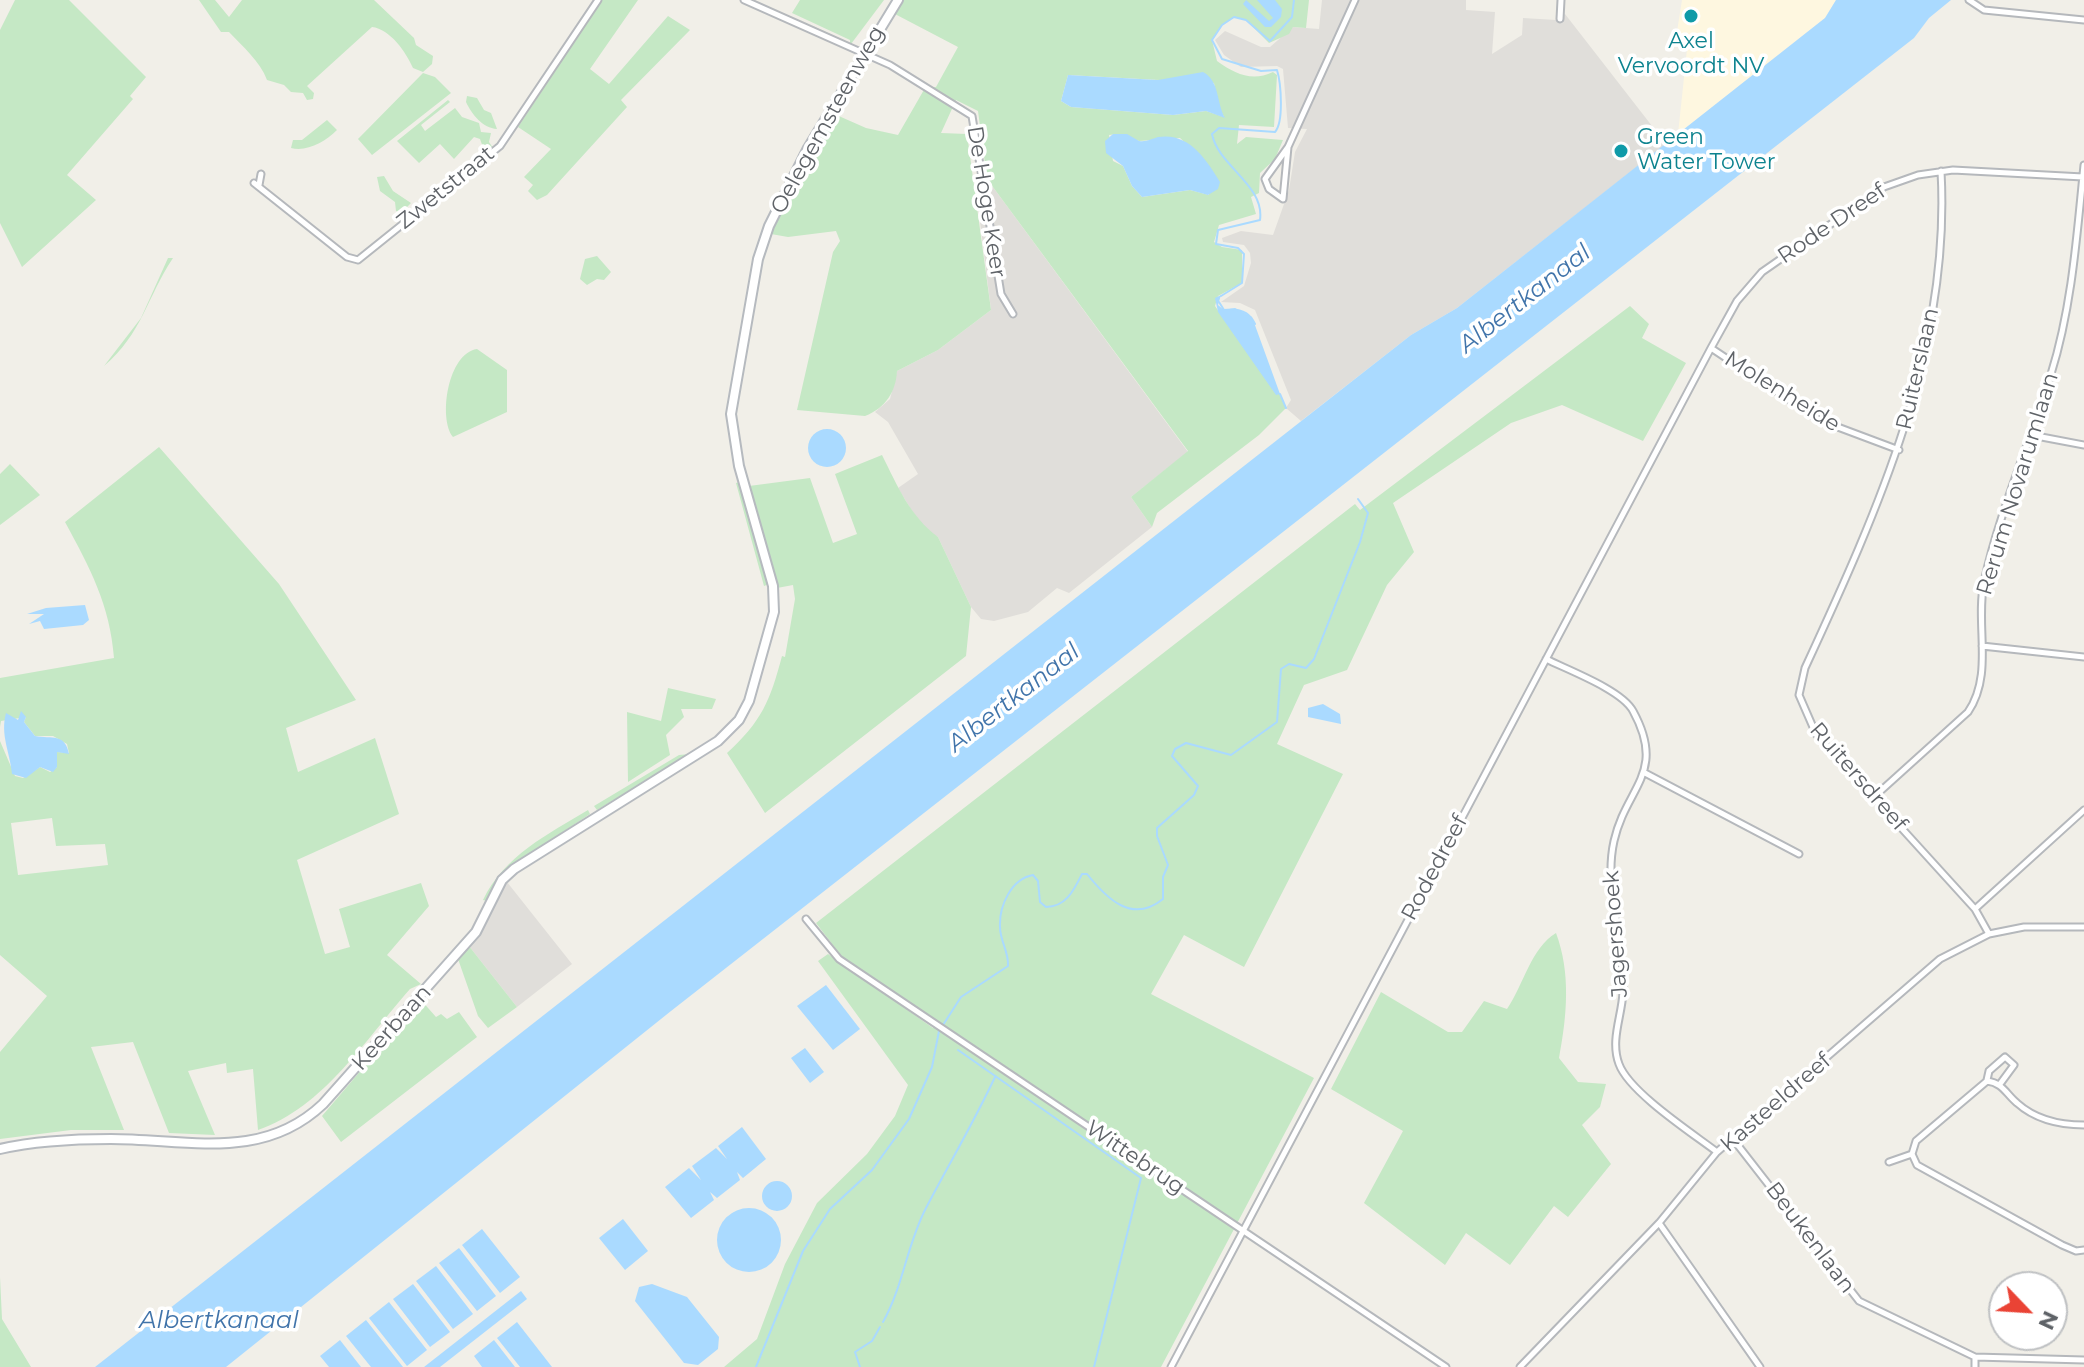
<!DOCTYPE html>
<style>
body{margin:0}
#map{position:relative;width:2084px;height:1367px;overflow:hidden;background:#f1efe8;font-family:Montserrat,sans-serif}
canvas{display:block}
.north{position:absolute;left:1988px;top:1271px;width:80px;height:80px;box-sizing:border-box;background:#fff;border:2px solid #bfc1c3;border-radius:50%;rotate:115deg;font-size:22px;font-weight:700;line-height:32px;text-align:center;color:#5f6368}
.north::after{content:'';display:block;margin:auto;width:28px;height:36px;background:#ea4335;clip-path:polygon(50% 0,100% 100%,50% 72%,0 100%)}
</style>
<div id="map">
<canvas width="2084" height="1367"></canvas>
<div class="north">N</div>
</div>
<script>
const context = document.querySelector('canvas').getContext('2d');
context.lineJoin = 'round';
function paint(path, color) { context.fillStyle = color; context.fill(path, 'evenodd'); }
function strokePath(path, color, width, dash) { context.strokeStyle = color; context.lineWidth = width; context.lineCap = dash ? 'butt' : 'round'; context.setLineDash(dash || []); context.stroke(path); }
function label(font, color, halo, rows, align = 'center') {
  context.font = font + ' Montserrat,sans-serif'; context.lineWidth = 7; context.setLineDash([]); context.textBaseline = 'middle'; context.strokeStyle = halo; context.fillStyle = color; for (const [text, x, y, turn = 0] of rows) {
    context.save(); context.translate(x, y); context.rotate((+turn || 0) * Math.PI / 180); context.textAlign = isNaN(turn) ? turn : align; if (halo) context.strokeText(text, 0, 0); context.fillText(text, 0, 0); context.restore();
  }
}
paint(new Path2D(`
 M1682,0H1836L1825,18L1678,134L1688,40L1676,38Z`), '#fef7e0');
paint(new Path2D(`
 M1322,0H1466V10L1495,12L1492,54L1522,35L1523,18L1556,20L1565,14L1666,144L1457,308L1411,335L1301,421L1286,408L1291,400L1255,310L1240,303L1221,302L1244,286L1251,263L1250,253L1244,245L1223,242L1222,238L1241,231L1273,235L1289,190L1295,152L1307,129L1288,128L1283,69L1277,66L1241,67L1224,55L1215,40L1225,31L1261,47H1270L1293,27L1319,29Z
 M987,179L1188,452L1131,497L1152,527L1069,593L1057,588L1028,612L994,621L981,619L971,607L938,537L928,533L912,511L898,488L918,474L888,422L875,412L890,399L897,371L938,350L991,310L975,181Z
 M507,882L572,964L517,1007L469,946Z`), '#e0deda');
paint(new Path2D(`
 M15,0H69L146,77L130,96L133,99L67,175L96,200L22,267L0,223V30Z
 M199,0H215L229,17L242,0H374L414,38L416,45L433,56L432,64L423,72L413,68C406,52 390,29 372,27L307,86L314,93L313,99L307,100L303,93L291,92L284,85L267,80C260,61 242,46 229,32H221Z
 M602,0H638L590,69L609,84L668,16L690,30L621,100L627,107L547,195L537,200L528,191L533,185L524,177L551,149L518,127Z
 M800,0H884L851,44L789,15L850,43V40L792,13Z
 M903,0H1309L1306,28L1293,27L1289,34L1269,43L1246,20L1234,17L1222,25L1212,40L1217,61C1235,74 1252,82 1273,72L1277,75L1274,127L1239,125L1237,144L1246,137L1283,140L1275,159L1260,173L1259,193L1251,197L1256,214L1219,225L1214,242L1222,247L1242,250V283L1218,296L1215,306L1276,394H1280L1286,408L1259,435L1157,513L1152,527L1131,497L1188,451L987,179L978,111L956,100L941,133L967,134L991,310L938,350L897,371C896,391 886,408 865,416L797,410L833,252L840,241L836,231L788,237L771,234L832,113L866,128L898,135L925,88L936,87L958,47L893,13ZM1068,75L1214,83L1218,106L1224,117L1206,111L1173,115L1071,107L1061,101ZM1118,134L1139,141L1180,138L1207,163L1209,195L1190,190L1142,197L1132,186L1123,166L1113,161L1109,135Z
 M423,73L435,77L451,93L372,155L358,139Z
 M467,96L477,98L484,110L491,113L497,129C483,128 472,115 466,102Z
 M448,100L450,102L421,125L425,131L455,108L462,117L479,123L481,132L491,133L489,142L493,148L489,153L484,150L480,139L474,137L454,159L440,144L419,163L397,141Z
 M327,120L337,130C325,142 307,152 291,148L293,140H302Z
 M384,176L393,191L411,203L401,213L396,211L395,202L380,191L377,177Z
 M597,256L611,272L604,280L597,279L587,285L580,279L585,259Z
 M168,258H173C147,297 142,334 104,366L141,318Z
 M1630,306L1649,324L1642,338L1686,363L1643,441L1562,405L1511,423L1393,503L1414,552L1387,585L1347,670L1304,685L1277,744L1343,774L1244,967L1184,935L1151,994L1314,1078L1161,1367H724L757,1339L785,1264L817,1203L867,1154L895,1116L908,1085L818,961L828,954L933,1028L937,1021L842,957L816,923L1355,504L1360,510Z
 M477,349L507,370V412L453,437C438,418 448,353 477,349Z
 M159,447L279,584L356,700L286,728L298,772L375,738L399,814L297,860L325,954L350,947L339,909L421,883L429,906L387,955L421,984L410,989C365,1040 324,1107 258,1130L253,1069L227,1073L226,1063L188,1071L215,1135L169,1133L133,1042L91,1047L124,1130H71L0,1139V1052L47,996L0,955V741L15,776L23,778L40,767L50,772L57,767V752L69,753L67,744L53,736H35L24,722L26,717L1,721L0,727V678L114,658C110,605 90,568 65,522ZM52,818L56,846L105,844L108,865L18,875L11,823Z
 M882,455C898,487 910,516 938,537L971,607L966,656L765,813L727,753C762,721 770,701 782,656L785,657L795,599L793,585L777,588L749,486L810,478L833,543L857,534L835,474Z
 M10,464L40,495L0,525V474Z
 M740,482L769,584L764,586L736,483Z
 M668,688L716,699L712,709H681L684,717L666,735L670,755L628,782L627,712L661,721Z
 M690,754L597,810L594,806L679,755Z
 M588,810L590,814L510,867L499,878L487,901L483,900C504,856 548,834 588,810Z
 M1556,933C1571,973 1567,1016 1559,1058L1578,1082L1606,1084L1600,1107L1582,1125L1611,1164L1568,1217L1554,1206L1510,1265L1466,1233L1445,1265L1364,1203L1403,1131L1331,1089L1381,992L1448,1032H1462L1484,1001L1507,1009C1524,984 1531,948 1556,933Z
 M469,946L517,1007L488,1028L478,1016L458,959Z
 M421,1000L436,1017L441,1014L447,1019L459,1012L477,1037L341,1142L322,1116Z
 M0,1277L2,1319L31,1367H0Z`), '#c5e8c5');
paint(new Path2D(`
 M1246,0L1269,21L1273,18L1257,0H1275L1282,9L1281,17L1271,27H1265L1243,4Z
 M1836,0H1951L1929,18L1914,38L671,1011L226,1367H95L1411,335L1457,308L1825,18Z
 M1203,72C1220,81 1216,102 1225,118L1206,111L1173,115L1071,107L1061,101L1068,75L1158,80Z
 M1113,134H1127L1139,141C1147,142 1151,139 1158,137C1189,132 1206,159 1220,182L1218,189L1208,195L1190,190L1142,197L1132,186L1123,166L1106,153L1105,141Z
 M1221,295L1218,305L1224,310L1235,308L1252,317L1280,394L1276,395L1218,312L1215,298Z
 M808 448a19 19 0 1 1 38 0a19 19 0 1 1-38 0Z
 M85,605L89,620L83,625L44,629L40,621L29,624L44,614H27L46,608Z
 M1323,704L1340,714L1341,724L1308,717V708Z
 M21,711L26,717L24,722L35,736C52,739 65,733 69,754L57,752V767L53,772L40,767L26,778L12,774C10,752 0,735 6,713L18,720Z
 M826,985L860,1029L833,1050L797,1006Z
 M805,1048L824,1072L810,1083L791,1058Z
 M742,1127L766,1159L743,1178L737,1172L740,1180L717,1198L710,1192L714,1200L691,1218L665,1187L689,1168L701,1180L692,1166L716,1148L727,1159L718,1146Z
 M762 1196a15 15 0 1 1 30 0a15 15 0 1 1-30 0Z
 M717 1240a32 32 0 1 1 64 0a32 32 0 1 1-64 0Z
 M623,1219L648,1251L625,1270L599,1238Z
 M482,1229L520,1277L500,1293L462,1245Z
 M459,1248L496,1296L477,1311L439,1263Z
 M436,1266L473,1314L453,1329L416,1281Z
 M413,1284L450,1332L430,1347L393,1299Z
 M652,1284L687,1297L719,1337L718,1349L698,1365L684,1363L635,1301L639,1287Z
 M521,1291L527,1299L440,1367H424Z
 M389,1302L427,1350L407,1366L369,1318Z
 M366,1320L403,1367H371L346,1336Z
 M517,1322L552,1367H520L497,1338Z
 M340,1340L361,1367H329L320,1356Z
 M494,1340L515,1367H482L474,1356Z`), '#aadaff');
strokePath(new Path2D(`
 M1221,296L1242,283L1244,254L1238,248L1216,244L1218,230L1260,220C1265,185 1218,166 1212,134L1219,128L1275,132C1284,122 1281,83 1277,70L1261,71L1222,59L1212,40L1222,25L1234,17L1246,20L1270,41L1292,17L1294,0
 M1219,302L1224,310C1237,308 1249,310 1255,324
 M1280,394L1286,408
 M943,1025L961,997L1008,966C1009,952 1000,941 1000,927C999,906 1011,879 1033,875L1038,881L1040,902L1046,907C1066,907 1074,890 1082,874H1087C1107,899 1132,924 1163,899V877L1168,865L1157,836V828L1194,795L1198,786L1172,756L1175,749L1186,743L1231,755L1277,722L1281,669L1289,664L1306,668L1314,659L1360,542L1368,513L1358,499
 M958,1050L1141,1178L1094,1367
 M883,1322C903,1287 907,1244 926,1208C949,1164 974,1122 995,1077
 M756,1367L803,1251L830,1209L872,1170L909,1119L932,1067L939,1031
 M860,1367L855,1352L872,1341L880,1327`), '#aadaff', 2);
const street = new Path2D(`
 M744,0L890,65L972,116L1001,294L1013,314
 M1969,0L1984,10L2084,20
 M1560,19L1561,0
 M1288,147L1355,0
 M1288,147L1283,199L1269,189L1265,179Z
 M1941,171C1951,349 1878,510 1805,668L1799,695L1816,734L1975,909L1989,934
 M254,183L347,257L358,260L500,146L598,0
 M259,185L261,174
 M1711,348L1819,420L1899,450
 M2031,435L2084,445
 M1982,646L2084,657
 M1546,659C1568,670 1622,690 1633,711C1667,773 1626,787 1614,841C1603,890 1625,942 1623,992C1622,1016 1610,1040 1619,1064C1629,1092 1692,1133 1717,1152
 M1645,773L1799,854
 M1875,796L1968,712C1994,674 1975,625 1984,582C1999,512 2030,443 2051,374C2072,307 2077,234 2084,165
 M1975,909L2084,810
 M806,919L839,959L1446,1367
 M1987,1080L1989,1071L2005,1057L2014,1065L2000,1084
 M2084,1125C2059,1125 2036,1120 2017,1103C2006,1094 2003,1083 1987,1081L1916,1141L1912,1154L1917,1165L2062,1245L2076,1251L2084,1250
 M1733,1139L1859,1301L1975,1357L2084,1360
 M1889,1162L1912,1154
 M1659,1223L1760,1367
 M1171,1367L1711,348L1737,301L1762,272L1884,187L1918,175L1953,170L2083,177
 M1520,1367L1659,1223L1717,1152L1940,959L1989,934L2024,927H2084
 M1975,1367V1357`);
const secondary = new Path2D(`
 M0,1149C35,1141 75,1139 111,1139C187,1139 262,1162 323,1104L476,932L502,880L514,869L718,741L739,720L749,701L774,612L773,586L739,466L731,414L758,259L769,226L808,148L898,0`);
strokePath(street, '#b5b8bc', 9);
strokePath(secondary, '#b6babf', 12);
strokePath(street, '#fff', 5);
strokePath(secondary, '#fff', 8);
for (const [x, y, r, color] of [
 [1691,16,8,"#0f9aa8"],
 [1621,151,8,"#0f9aa8"]
]) { const dot = new Path2D(); dot.arc(x, y, r, 0, 2 * Math.PI); context.fillStyle = color; context.fill(dot); strokePath(dot, '#fff', 3); }
label('22px', '#0d838f', '#fff', [
 ["Axel",1691,42],
 ["Vervoordt NV",1691,67],
 ["Green",1637,138,"left"],
 ["Water Tower",1637,163,"left"]
]);
label('22px', '#5f6368', '#fff', [
 ["Oelegemsteenweg",828,120,-61],
 ["Zwetstraat",446,188,-39],
 ["De Hoge Keer",986,202,81],
 ["Rode Dreef",1832,224,-34],
 ["Ruiterslaan",1918,369,-77],
 ["Molenheide",1782,392,32],
 ["Rerum Novarumlaan",2018,484,-73],
 ["Ruitersdreef",1858,777,49],
 ["Rodedreef",1435,868,-62],
 ["Jagershoek",1616,934,-94],
 ["Keerbaan",392,1028,-48],
 ["Kasteeldreef",1776,1103,-41],
 ["Wittebrug",1135,1158,34],
 ["Beukenlaan",1810,1238,53]
]);
label('italic 24px', '#4174aa', '#fff', [
 ["Albertkanaal",1525,299,-38],
 ["Albertkanaal",1014,698,-38],
 ["Albertkanaal",219,1321]
]);
</script>
